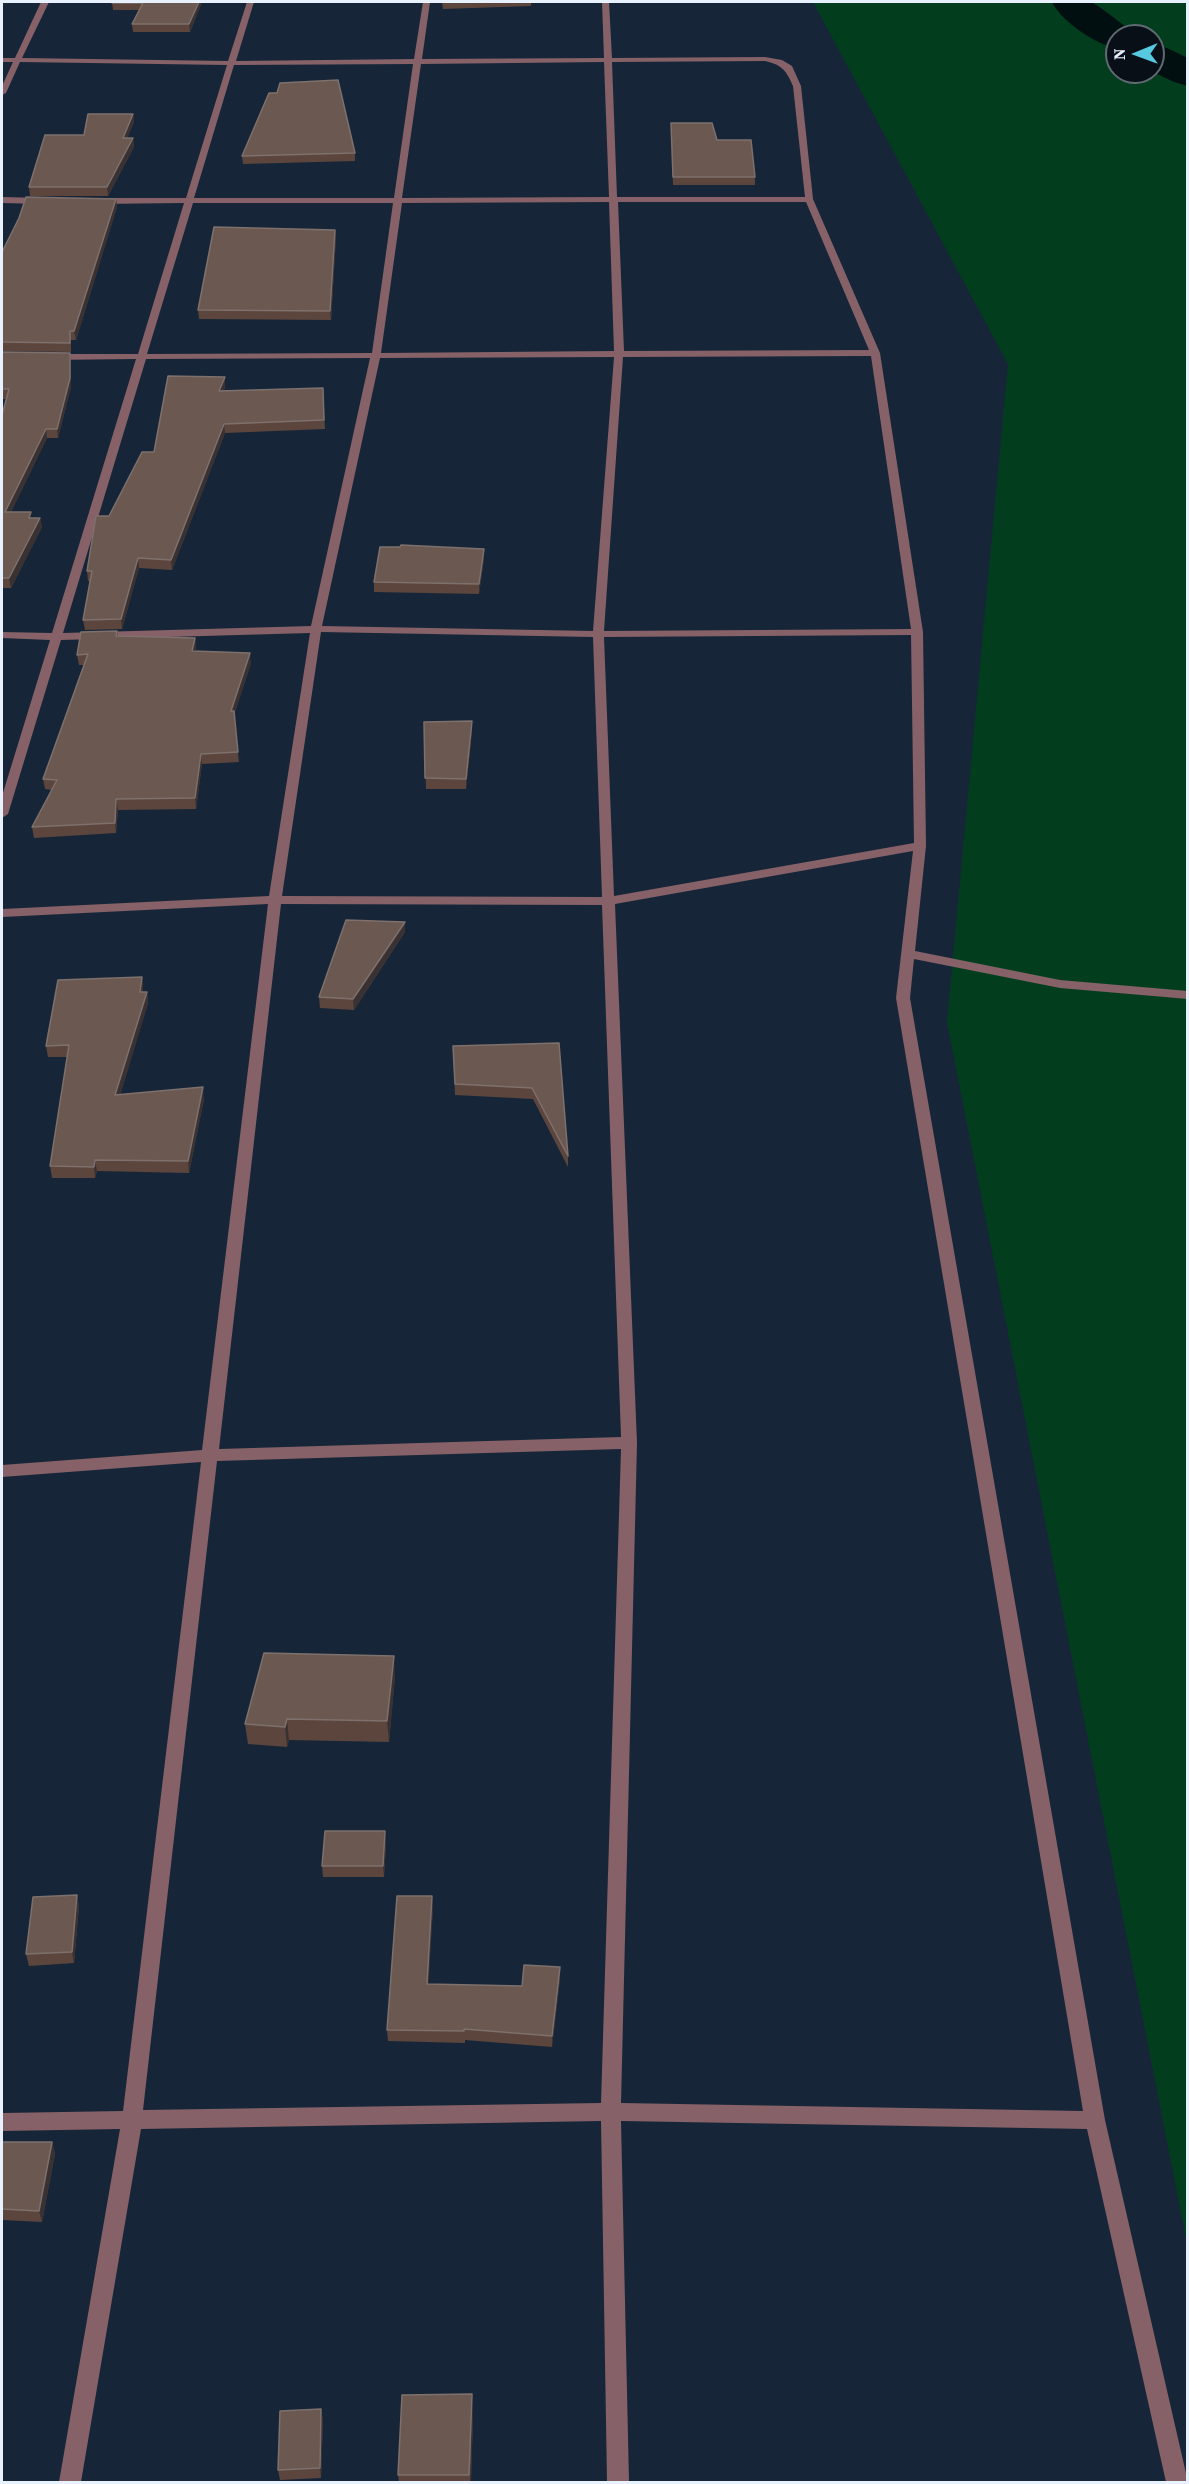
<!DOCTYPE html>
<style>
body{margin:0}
#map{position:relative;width:1189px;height:2484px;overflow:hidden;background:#162638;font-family:"Source Serif 4",serif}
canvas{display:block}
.frame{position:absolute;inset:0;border:3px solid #e7f2fe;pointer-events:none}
.north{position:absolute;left:1105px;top:24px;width:60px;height:60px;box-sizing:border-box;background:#080f17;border:2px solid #616a73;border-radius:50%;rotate:269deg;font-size:16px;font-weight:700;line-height:24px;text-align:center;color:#e7f2fe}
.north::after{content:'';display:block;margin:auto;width:21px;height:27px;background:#56c9e1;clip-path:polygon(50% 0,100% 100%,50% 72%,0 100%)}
</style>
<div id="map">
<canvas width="1189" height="2484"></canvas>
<div class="frame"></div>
<div class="north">N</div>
</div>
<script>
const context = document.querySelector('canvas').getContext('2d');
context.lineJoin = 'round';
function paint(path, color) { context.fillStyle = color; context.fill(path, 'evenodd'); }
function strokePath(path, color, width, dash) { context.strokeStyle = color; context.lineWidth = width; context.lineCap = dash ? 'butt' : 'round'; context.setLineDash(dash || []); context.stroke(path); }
paint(new Path2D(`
 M813,2H1187V2243L947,1022L1008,364ZM1117,36H1153V72H1117Z`), '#023e1e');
paint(new Path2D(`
 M1052,2C1064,2 1079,0 1090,2C1095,2 1133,32 1136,36H1117V49C1094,43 1062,22 1052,2Z
 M1153,44L1167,48L1188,58V86L1174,82L1153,72Z`), '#020f10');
paint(new Path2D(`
 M41,2H49L22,58L228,61L247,2H254L236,61L414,59L423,2H430L422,59L604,58L602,2H609L612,58L765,57L782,60L792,66L801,86L813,199L880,353L923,632L926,846L915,951L1060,980L1188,991V999L1060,988L914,959L910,998L1105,2120L1188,2482H1166L1087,2129L621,2121L629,2482H607L601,2121L141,2129L81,2482H59L120,2129L2,2131V2113L123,2111L201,1462L2,1477V1465L202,1450L268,904L2,917V909L269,896L310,633L61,640L8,814L2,818V796L50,640L2,638V632L52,633L136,359L49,360L44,357L49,354H138L184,203L97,204L93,201L97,198H186L227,65L20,62L6,93L2,95V86L13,62H2V58H15ZM765,61C782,65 786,70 793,86L805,197H617L612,62ZM604,62L609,197L402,198L421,64ZM413,64L394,198H194L234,65ZM609,202L614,351L381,353L402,203ZM618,202H806L869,350L624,351ZM193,203H393L372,353L147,354ZM871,356L911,629L604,631L623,357ZM614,357L593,631L322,626L380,358ZM370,358L311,626L63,633L146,359ZM321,632L593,637L602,897L282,896ZM911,635L914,843L614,896L604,637ZM913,851L896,998L1083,2111L621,2103L637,1443L615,904ZM281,904L602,905L621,1437L219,1449ZM621,1449L601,2103L143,2110L217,1461Z
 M2,197L43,198L47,201L43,204L2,203Z`), '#866167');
paint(new Path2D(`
 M112,2H202L190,32H133L132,24L139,10H113Z
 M442,2H531V6L443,9Z
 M133,114L134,122L127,138H133L134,147L108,196H30L29,187L84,135Z
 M671,123L717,140L755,177V185H673Z
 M355,153V161L243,164L242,156Z
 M116,199L117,207L76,340H71V352L2,351V252Z
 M335,230L336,238L331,320L199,319L198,310Z
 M2,352L70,353L71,362V387L58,438H47L11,512L32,518H40L42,527L11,588H2V415L6,399H2Z
 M225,386L224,391L323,388L325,429L225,433L172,570L139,568L122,629L85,630L83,620L90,581H88L87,571L109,516L154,452Z
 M484,559L479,594L374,592V582Z
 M117,631L118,636L195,638L196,648L195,651L251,663L234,715L239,762L202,764L196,809L118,810L116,833L34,838L32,827L52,790L45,789L43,779L84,665H79L77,655Z
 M472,721V731L466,789H426L424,722Z
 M405,922V932L354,1010L320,1008L319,997Z
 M142,977L143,988V992H147L148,1003L120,1095L204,1099L189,1173L97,1171L95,1178H52L50,1166L67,1057H48L46,1046Z
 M559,1043L568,1156V1167L533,1099L455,1095L453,1046Z
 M395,1676L389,1742L289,1740L287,1747L248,1744L245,1724Z
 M386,1842L384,1877H323L322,1866Z
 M77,1895L79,1906L74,1963L29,1966L26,1954Z
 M433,1907L428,1984L522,1986L560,1979L552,2047L465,2040V2043L388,2041L387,2030Z
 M2,2142H52L55,2154L42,2222L2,2220Z
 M321,2409L323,2420L321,2478L280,2480L278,2470Z
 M473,2415L471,2482H399L398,2475Z`), '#5c453d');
paint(new Path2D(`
 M199,2H202L190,32L189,24Z
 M133,114L134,122L124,146L123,138Z
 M133,138L134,147L108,196L107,187Z
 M116,199L117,207L76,340L74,331Z
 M335,230L336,238L331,320L330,311Z
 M70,353L71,362V387L58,438L57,429Z
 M225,377V386L220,400L219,391Z
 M224,424L225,433L172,570L171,560Z
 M46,429L47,438L6,522L5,512Z
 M40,518L42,527L11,588L9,578Z
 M484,549V559L479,594V584Z
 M138,558L139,568L122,629L121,619Z
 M195,638L196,648L193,661L192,651Z
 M250,653L251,663L232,721L231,711Z
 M472,721V731L466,789V779Z
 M201,754L202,764L196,809L195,798Z
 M116,799L118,810L116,833L115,823Z
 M405,922V932L354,1010L353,999Z
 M142,977L143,988L141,1003L140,992Z
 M147,992L148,1003L117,1106L115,1095Z
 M203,1087L204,1099L189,1173L188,1161Z
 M95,1160L97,1171L95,1178L94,1167Z
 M394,1656L395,1676L389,1742L387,1721Z
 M287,1719L289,1740L287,1747L285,1727Z
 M385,1831L386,1842L384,1877L383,1866Z
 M77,1895L79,1906L74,1963L72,1952Z
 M432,1896L433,1907L428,1996L427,1984Z
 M560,1967V1979L552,2047V2036Z
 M52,2142L55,2154L42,2222L39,2211Z
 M472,2394L473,2415L471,2482H470Z
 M321,2409L323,2420L321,2478L320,2468Z`), '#393132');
const building = new Path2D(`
 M112,2H199L189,24H132L143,3H112Z
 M338,80L355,153L242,156L269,93H277L280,83Z
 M88,114H133L123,138H133L107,187H29L45,135H84Z
 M671,123H712L717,140H751L755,177H673Z
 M26,197L116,199L74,331H70V343L2,342V252L19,218Z
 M214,227L335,230L330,311L198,310Z
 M2,352L70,353V378L57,429H46L5,512H31L29,518H40L9,578H2V415L9,389H2Z
 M168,376L225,377L219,391L323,388L324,420L224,424L171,560L138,558L121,619L83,620L92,571H87L96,516H109L142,452H154Z
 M401,545L484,549L479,584L374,582L380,547H400Z
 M117,631L116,636L195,638L192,651L250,653L231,711H234L238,752L201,754L195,798L116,799L115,823L32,827L57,780L43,779L88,654L77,655L81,632Z
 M472,721L466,779L425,778L424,722Z
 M346,920L405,922L353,999L319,997Z
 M142,977L140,992H147L115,1095L203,1087L188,1161L95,1160L94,1167L50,1166L69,1045L46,1046L58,980Z
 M559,1043L568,1156L532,1088L455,1084L453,1046Z
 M264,1653L394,1656L387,1721L287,1719L285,1727L245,1724Z
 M325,1831H385L383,1866H322Z
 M77,1895L72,1952L26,1954L33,1897Z
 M397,1896H432L427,1984L522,1986L524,1965L560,1967L552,2036L464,2029V2031L387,2030Z
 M2,2142H52L39,2211L2,2209Z
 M472,2394L469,2475H398L402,2395Z
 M321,2409L320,2468L278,2470L280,2411Z`);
paint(building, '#6a5851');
strokePath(building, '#7e706c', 1.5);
</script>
